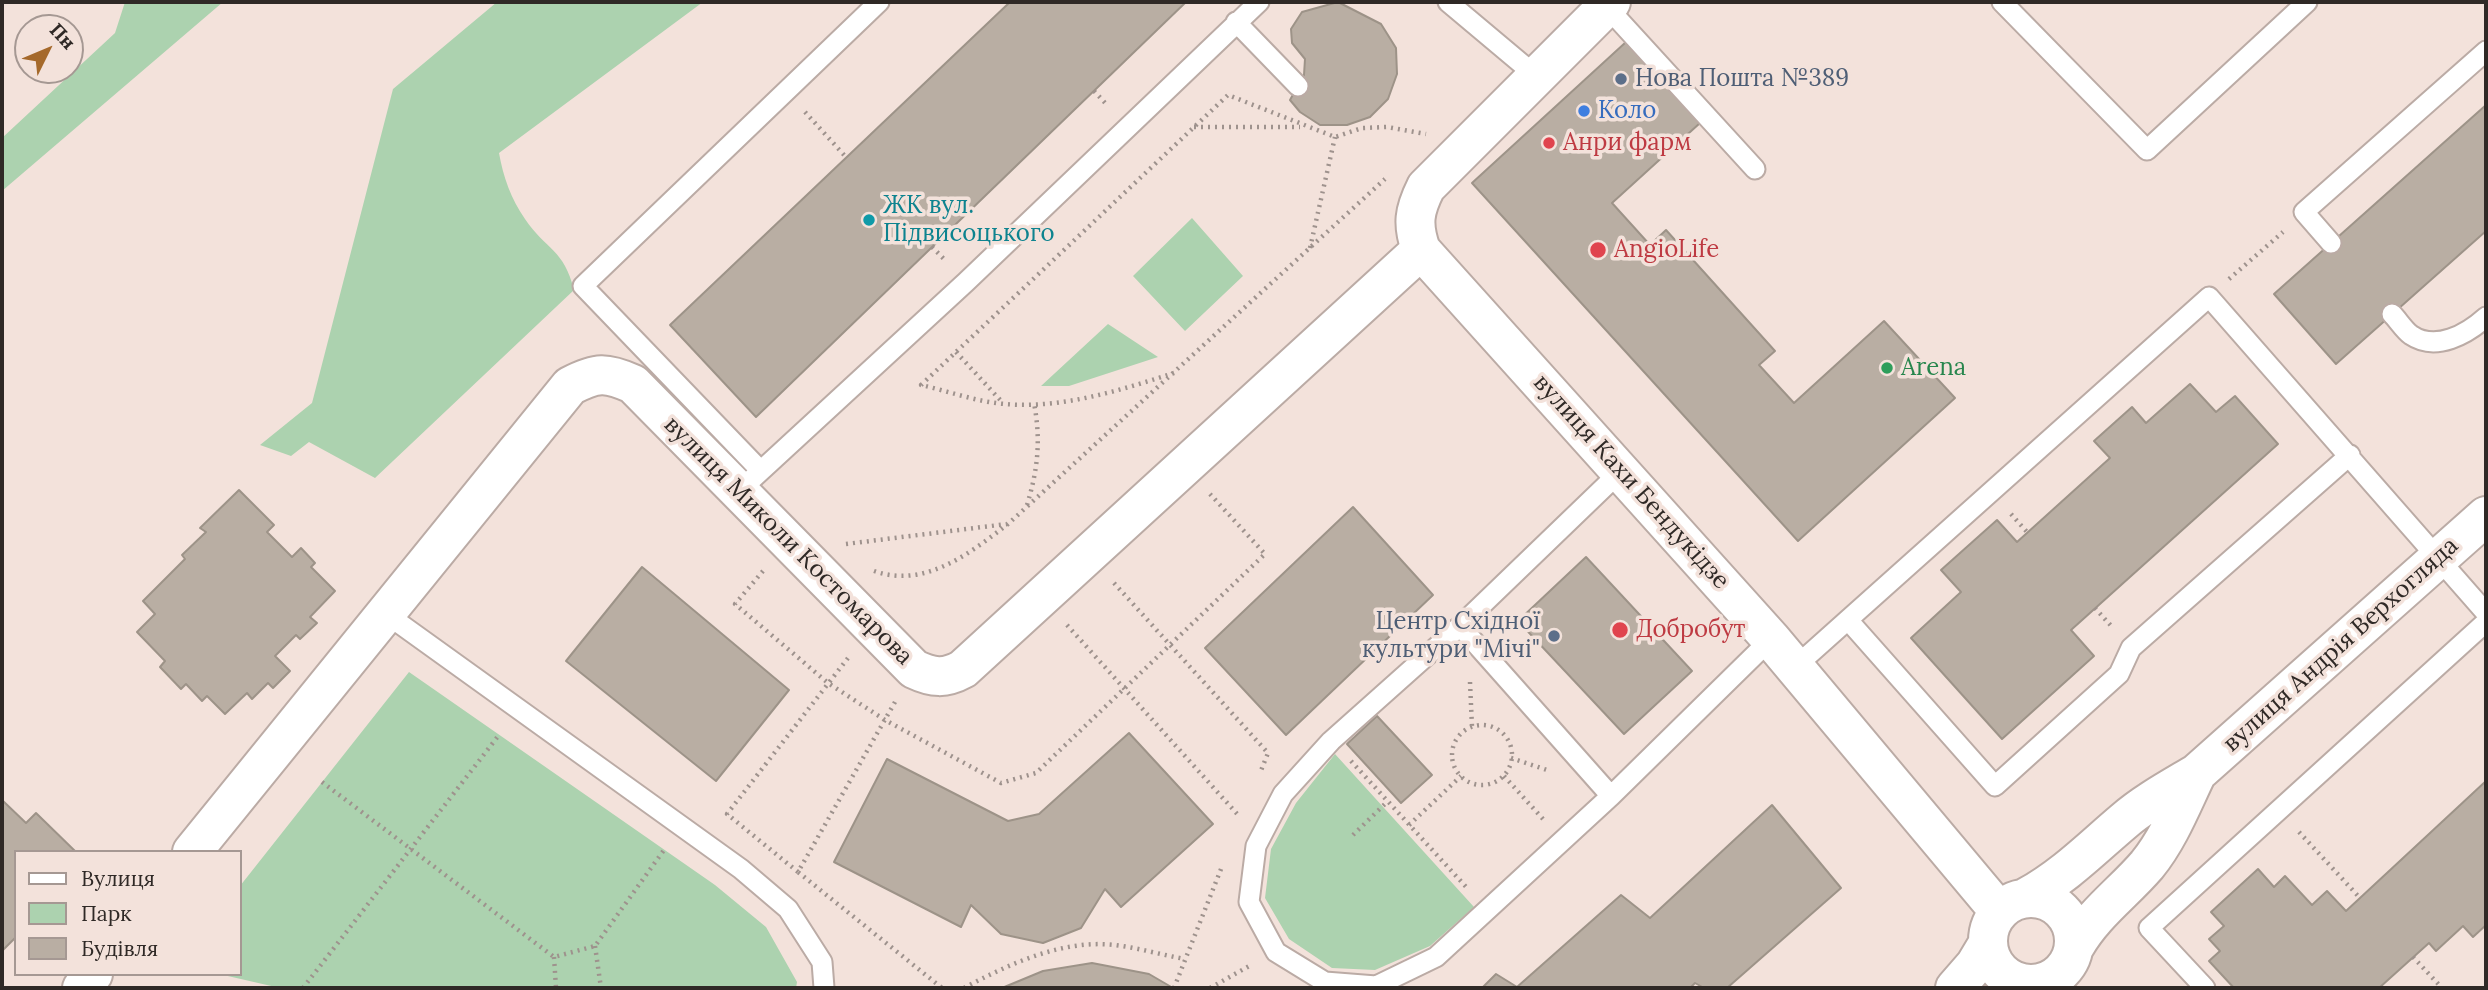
<!DOCTYPE html>
<meta charset="utf-8">
<style>
body{margin:0}
#map{position:relative;width:2488px;height:990px;overflow:hidden;background:#f3e2db;font-family:Lora,serif}
canvas{display:block}
.frame{position:absolute;inset:0;border:4px solid #2f2926;pointer-events:none}
.legend{position:absolute;left:14px;top:850px;width:228px;height:126px;box-sizing:border-box;background:#f3e2db;border:2px solid #a59893;margin:0;padding:9px 12px;list-style:none;font-size:21px;color:#2f2926}
.legend li{display:flex;align-items:center;gap:14px;height:35px}
.legend b{width:35px;border:2px solid #a59893}
.north{position:absolute;left:14px;top:14px;width:70px;height:70px;box-sizing:border-box;background:#f3e2db;border:2px solid #a59893;border-radius:50%;rotate:47deg;font-size:19px;font-weight:700;line-height:28px;text-align:center;color:#2f2926}
.north::after{content:'';display:block;margin:auto;width:24px;height:32px;background:#a5692b;clip-path:polygon(50% 0,100% 100%,50% 72%,0 100%)}
</style>
<div id="map">
<canvas width="2488" height="990"></canvas>
<div class="frame"></div>
<ul class="legend">
<li><b style="height:9px;background:#fff"></b>Вулиця</li>
<li><b style="height:19px;background:#acd2af"></b>Парк</li>
<li><b style="height:19px;background:#b9aea3"></b>Будівля</li>
</ul>
<div class="north">Пн</div>
</div>
<script>
const context = document.querySelector('canvas').getContext('2d');
context.lineJoin = 'round';
function paint(path, color) { context.fillStyle = color; context.fill(path, 'evenodd'); }
function strokePath(path, color, width, dash) { context.strokeStyle = color; context.lineWidth = width; context.lineCap = dash ? 'butt' : 'round'; context.setLineDash(dash || []); context.stroke(path); }
function label(font, color, halo, rows, align = 'center') {
  context.font = font + ' Lora,serif'; context.lineWidth = 7; context.setLineDash([]); context.textBaseline = 'middle'; context.strokeStyle = halo; context.fillStyle = color; for (const [text, x, y, turn = 0] of rows) {
    context.save(); context.translate(x, y); context.rotate((+turn || 0) * Math.PI / 180); context.textAlign = isNaN(turn) ? turn : align; if (halo) context.strokeText(text, 0, 0); context.fillText(text, 0, 0); context.restore();
  }
}
paint(new Path2D(`
 M125,2H223L2,191V138L115,33Z
 M497,2H703L499,153C503,176 511,199 525,219C546,250 564,249 574,290L375,478L309,442L291,456L260,445L312,403L393,89Z
 M1192,218L1243,276L1185,331L1133,276Z
 M1108,324L1158,357L1069,386H1041Z
 M409,672L715,885L766,927L797,982L796,988H280L219,974H240V886Z
 M1335,754L1474,907L1430,946L1375,970L1332,968L1289,939L1265,898L1271,849L1296,803Z`), '#acd2af');
const building = new Path2D(`
 M1010,2H1186L756,417L670,325Z
 M1338,2L1381,24L1396,48L1397,74L1388,99L1370,117L1347,125H1320L1300,112L1290,100L1304,75L1305,59L1292,43L1291,29L1302,12Z
 M1626,42L1700,123L1612,203L1650,245L1666,230L1775,351L1759,365L1794,403L1884,321L1955,398L1798,541L1472,183Z
 M2486,105V231L2336,364L2274,294Z
 M2190,384L2216,412L2235,396L2278,444L2071,630L2094,656L2002,739L1911,638L1961,592L1941,570L1997,520L2017,542L2110,458L2094,441L2132,407L2146,423Z
 M239,490L274,525L267,532L292,557L301,548L315,563L311,567L335,591L310,617L317,623L300,639L296,635L275,656L290,671L273,688L268,683L252,699L247,693L225,714L207,696L202,701L186,684L181,689L160,667L165,661L137,632L155,614L143,601L185,559L182,555L206,532L200,528Z
 M1353,507L1433,595L1286,735L1205,648Z
 M1586,557L1692,671L1624,734L1518,621Z
 M642,567L789,690L716,781L566,661Z
 M1377,716L1432,775L1401,803L1347,744Z
 M1129,733L1213,824L1121,907L1105,889L1081,928L1043,943L1001,934L971,905L961,927L834,862L887,759L1008,821L1039,814Z
 M2486,781V925L2473,937L2463,926L2436,951L2429,943L2379,988H2234L2209,961L2220,951L2209,939L2224,926L2211,912L2258,869L2274,887L2285,876L2312,905L2327,891L2346,911Z
 M2,800L26,823L36,813L76,852H16V937L2,951Z
 M1772,805L1841,888L1727,988H1704L1695,983L1690,988H1482L1496,974L1517,987L1621,895L1650,918Z
 M1092,963L1149,974L1173,988H1002L1043,971Z`);
paint(building, '#b9aea3');
strokePath(building, '#9d9388', 2);
const lane = new Path2D(`
 M1448,2L1535,75
 M2002,2L2147,150L2307,2
 M1606,6L1755,169
 M1236,22L1298,86
 M2331,243L2304,212L2486,51
 M2392,314C2398,320 2404,330 2411,335C2436,352 2467,334 2486,317
 M760,470L583,286L879,2
 M1621,471L1460,626L1331,741L1283,794L1256,846L1249,902L1276,952L1325,982L1376,986L1436,957L1611,796L1771,639
 M739,491L966,282L1259,2
 M385,613L741,869L788,909L822,962L824,988
 M1848,620L1995,786L2119,674L2131,648L2350,455
 M1460,626L1611,796
 M1795,667L2209,297L2486,613
 M2205,988L2149,928L2486,622`);
const street = new Path2D(`
 M1611,2L1426,187C1414,211 1412,224 1421,250L1771,639L1999,911
 M192,852L570,386C597,372 606,372 633,384L914,669C933,678 945,679 963,669L1421,250
 M2027,897C2065,876 2092,848 2124,821C2146,802 2172,788 2197,773L2486,516
 M1988 941a43 43 0 1 1 86 0a43 43 0 1 1-86 0Z
 M2075,946C2094,913 2123,893 2147,865C2169,838 2182,804 2197,773
 M82,988L93,974
 M1955,988L1975,965L1987,945`);
strokePath(lane, '#bbaba5', 23);
strokePath(street, '#bbaba5', 42);
strokePath(new Path2D(`
 M1094,91L1108,106
 M805,112L845,156
 M1194,127H1300
 M932,247L946,261
 M1310,248L1335,137
 M2229,279L2283,232
 M956,352L1003,403
 M1174,373C1121,390 1062,409 1005,404C977,402 948,391 921,385L1228,95L1335,137L1362,128L1387,127L1426,134
 M1027,505C1038,469 1041,440 1034,403
 M2011,514L2028,533
 M846,544L1007,524
 M763,571L735,604L828,683L885,720L1001,783L1036,773L1265,554L1210,494
 M874,571C925,589 970,553 1008,524L1385,179
 M1114,583L1268,753L1260,773
 M2095,608L2113,628
 M1067,625L1239,816
 M1470,682L1472,727
 M895,702L798,872L942,988
 M1452 755a30 30 0 1 1 60 0a30 30 0 1 1-60 0Z
 M1511,758L1547,770
 M1351,761L1468,889
 M1504,776L1543,819
 M322,782L554,957L595,946L664,850
 M1409,825L1461,776
 M2299,832L2360,898
 M1353,835L1388,801
 M798,872L727,814L848,658
 M595,946L601,988
 M554,957L556,988
 M2413,957L2442,988
 M303,988L499,735
 M964,988C1009,964 1063,939 1115,945C1139,948 1162,955 1185,959
 M1174,988L1221,869
 M1210,988L1251,965`), '#9e928d', 4.5, [2, 5]);
strokePath(lane, '#fff', 19);
strokePath(street, '#fff', 38);
for (const [x, y, r, color] of [
 [1621,79,7,"#5c6f8a"],
 [1584,111,7,"#3f7fe0"],
 [1549,143,7,"#e0444e"],
 [869,220,7,"#0f9aa8"],
 [1598,250,9,"#e0444e"],
 [1887,368,7,"#2e9e5b"],
 [1620,630,9,"#e0444e"],
 [1554,636,7,"#5c6f8a"]
]) { const dot = new Path2D(); dot.arc(x, y, r, 0, 2 * Math.PI); context.fillStyle = color; context.fill(dot); strokePath(dot, '#f3e2db', 2.5); }
label('24px', '#4e5e75', '#f3e2db', [
 ["Нова Пошта №389",1635,79],
 ["Центр Східної",1540,622,"right"],
 ["культури \"Мічі\"",1540,650,"right"]
], 'left');
label('24px', '#366cbe', '#f3e2db', [
 ["Коло",1598,111]
], 'left');
label('24px', '#be3a42', '#f3e2db', [
 ["Анри фарм",1563,143],
 ["AngioLife",1614,250],
 ["Добробут",1636,630]
], 'left');
label('24px', '#0d838f', '#f3e2db', [
 ["ЖК вул.",883,206],
 ["Підвисоцького",883,234]
], 'left');
label('24px', '#27864d', '#f3e2db', [
 ["Arena",1901,368]
], 'left');
label('24px', '#2f2926', '#f3e2db', [
 ["вулиця Кахи Бендукідзе",1631,482,48],
 ["вулиця Миколи Костомарова",788,541,45],
 ["вулиця Андрія Верхогляда",2341,645,-42]
]);
</script>
